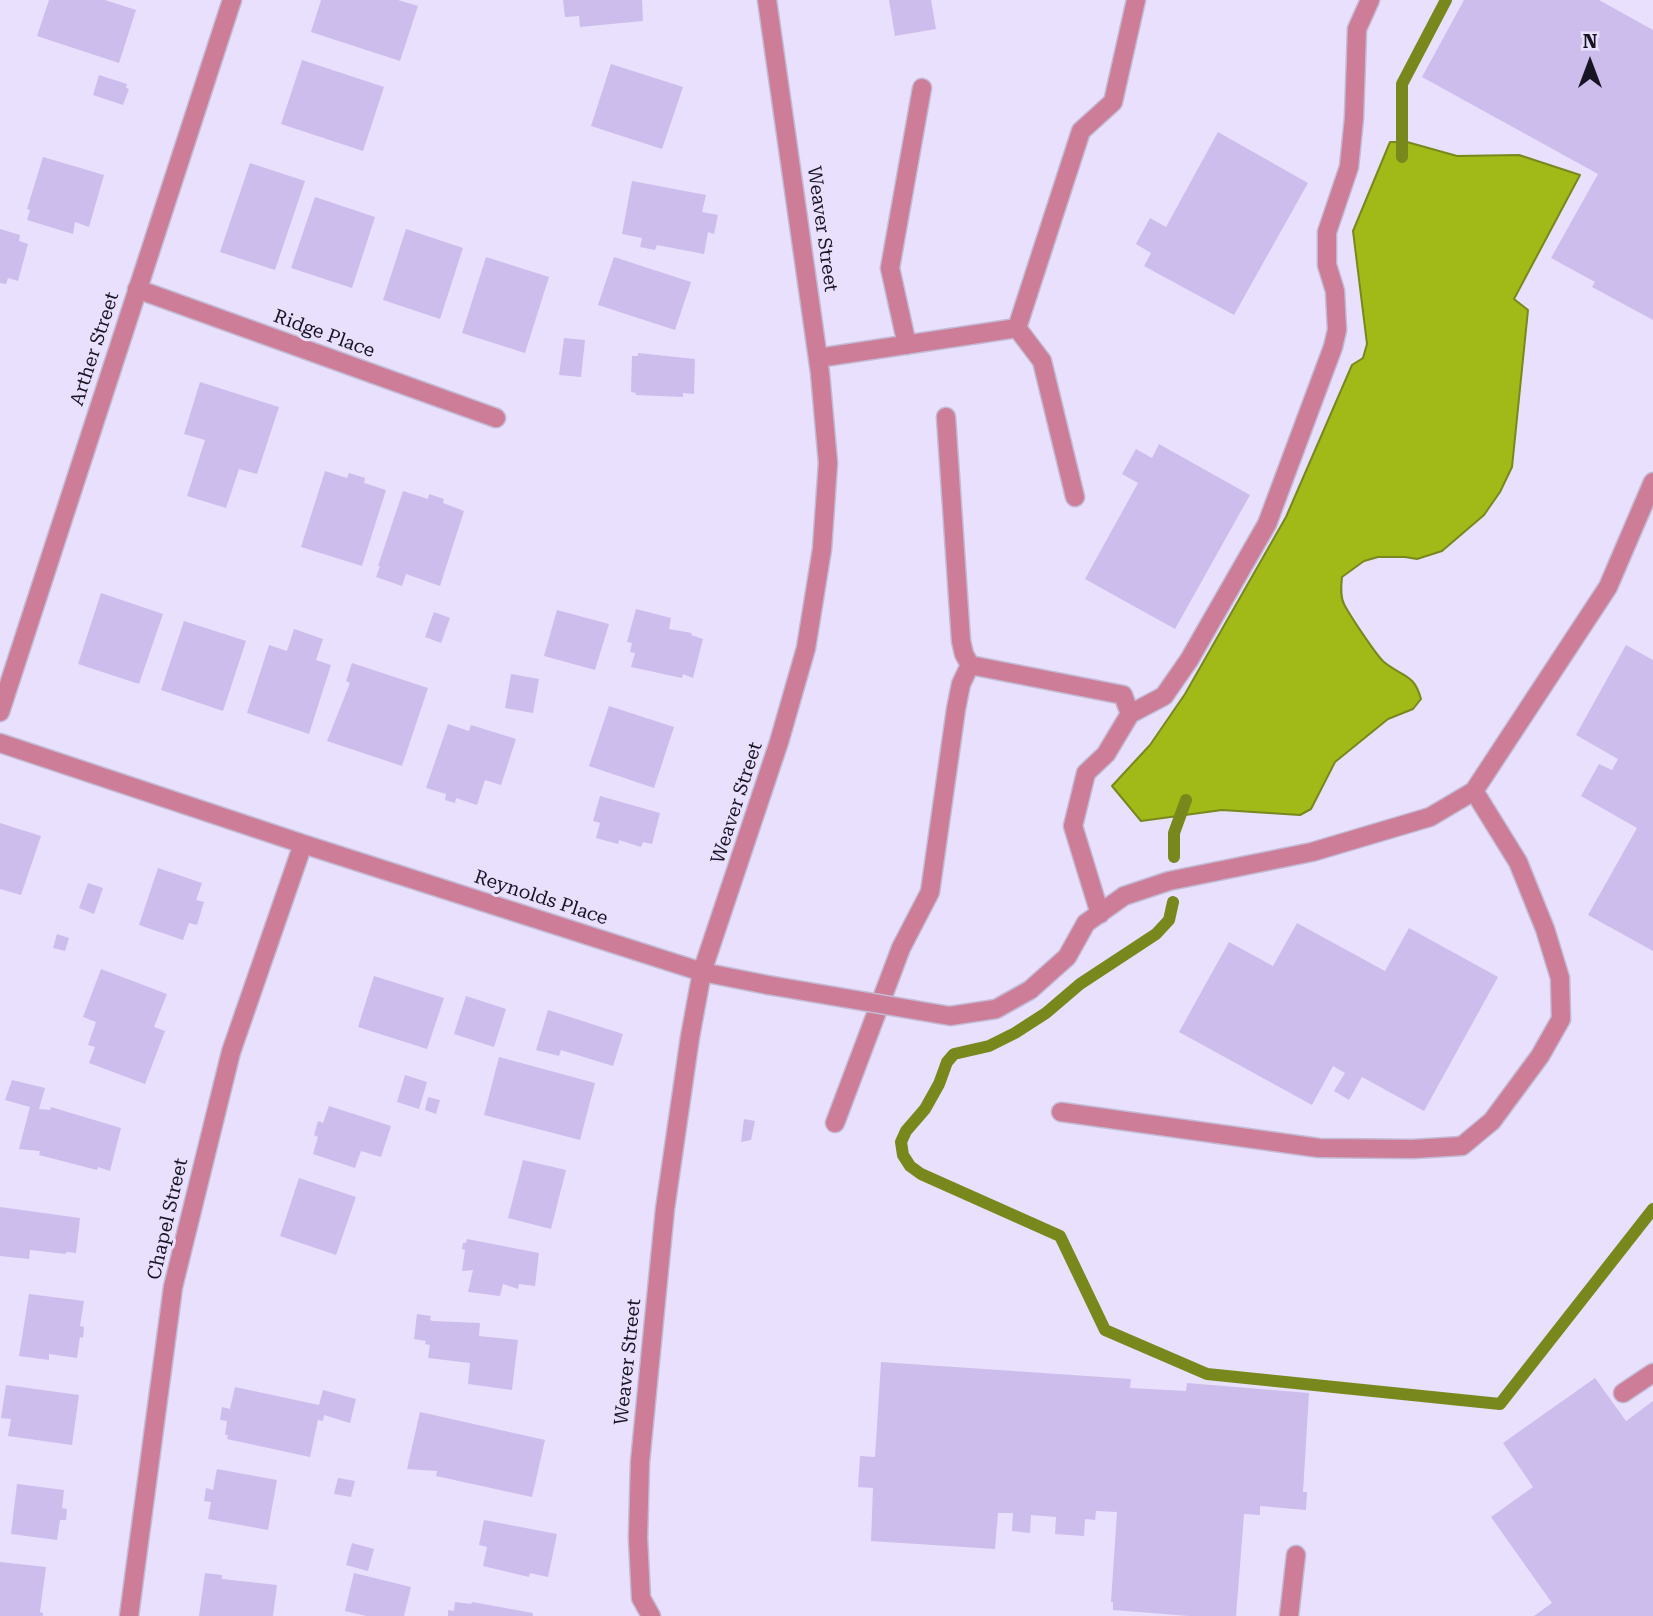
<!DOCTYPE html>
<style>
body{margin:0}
#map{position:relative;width:1653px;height:1616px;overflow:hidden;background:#e8e0fc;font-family:"Roboto Serif",serif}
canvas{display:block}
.north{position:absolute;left:1555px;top:28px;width:70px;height:70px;-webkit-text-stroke:5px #e8e0fc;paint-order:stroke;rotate:0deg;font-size:19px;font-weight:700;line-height:28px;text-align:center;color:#191424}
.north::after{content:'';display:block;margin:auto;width:24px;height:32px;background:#191424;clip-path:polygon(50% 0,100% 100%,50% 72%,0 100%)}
</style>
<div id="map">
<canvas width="1653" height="1616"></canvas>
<div class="north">N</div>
</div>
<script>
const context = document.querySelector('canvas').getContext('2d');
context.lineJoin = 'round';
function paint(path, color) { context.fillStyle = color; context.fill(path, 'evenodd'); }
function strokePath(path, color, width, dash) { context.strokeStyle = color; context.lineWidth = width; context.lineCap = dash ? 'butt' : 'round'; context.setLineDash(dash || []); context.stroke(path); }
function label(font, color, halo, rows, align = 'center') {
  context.font = font + ' "Roboto Serif",serif'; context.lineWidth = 6; context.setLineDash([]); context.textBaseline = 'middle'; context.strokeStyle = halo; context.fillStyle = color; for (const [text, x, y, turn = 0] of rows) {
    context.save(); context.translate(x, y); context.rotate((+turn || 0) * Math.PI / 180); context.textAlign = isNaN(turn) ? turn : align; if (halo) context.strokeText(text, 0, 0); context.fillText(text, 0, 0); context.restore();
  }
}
const water = new Path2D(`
 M1390,142H1407L1457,156L1519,155L1580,175L1514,299L1528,310L1512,467L1500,492L1484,515L1442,551L1417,559L1405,557H1378L1364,561L1342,577C1341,586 1340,596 1344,604C1349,614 1376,655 1384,662C1402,677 1414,673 1421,699L1413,709L1388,719L1335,762L1311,809L1300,815L1222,810L1141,821L1112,786L1150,745L1185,694L1286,517L1352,365L1363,358L1367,344L1353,231Z`);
paint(water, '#a1ba18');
strokePath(water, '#78881c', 2);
strokePath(new Path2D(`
 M1402,157V84L1446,0
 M1174,857V833L1186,800
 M1173,902L1169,920L1156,934L1080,984L1046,1013L1015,1033L989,1046L954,1054L947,1062L939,1084L925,1109L906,1131L901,1142L903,1155L910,1166L921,1174L1060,1236L1105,1330L1207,1374L1500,1404L1653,1209`), '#78881c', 12);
paint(new Path2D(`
 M49,0H105L136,10L119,63L37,36Z
 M321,0H398L418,6L400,61L311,32Z
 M563,0H642L643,21L580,27L579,16L565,17Z
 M889,0H931L936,29L895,36Z
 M1464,0H1599L1653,30V320L1592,287L1595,282L1551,258L1598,174L1422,77Z
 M302,60L384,87L363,151L281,124Z
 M611,64L683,87L662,149L591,126Z
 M99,75L127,84L126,88L129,89L123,105L93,95Z
 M1218,132L1308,183L1234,315L1144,266L1151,253L1136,244L1150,218L1166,227Z
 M43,157L104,175L89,227L75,222L73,234L27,220L30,210L27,209Z
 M250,163L305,181L275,270L220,252Z
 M632,181L706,195L702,212L718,215L714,234L708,232L704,254L657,245L655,250L640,247L642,238L622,234Z
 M315,197L375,217L352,288L291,268Z
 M0,229L20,235L19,241L28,244L18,281L8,278L6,284L0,283Z
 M406,229L463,248L440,319L383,300Z
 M486,257L549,277L525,353L462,333Z
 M614,257L691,282L675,330L598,305Z
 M564,338L585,340L581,377L559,375Z
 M638,353L695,359L694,394L683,393V397L636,395V393L631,392L632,356H638Z
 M200,382L279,407L257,474L239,469L226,508L187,496L205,440L184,434Z
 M1159,444L1250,495L1175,629L1085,579L1138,483L1122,474L1136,449L1152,458Z
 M325,471L347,478L349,473L365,478L364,483L386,490L362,566L301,547Z
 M403,491L428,499L429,494L444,499L443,503L464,511L440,586L406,574L402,586L376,577L380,566H378Z
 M101,593L163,614L139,684L78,664Z
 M636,609L671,618L669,629L692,633L691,635L703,639L693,678L683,674L682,678L631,667L635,653L630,652L632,643L627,642Z
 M557,610L609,624L595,670L544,656Z
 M434,612L450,618L441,643L425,637Z
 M184,621L246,641L223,711L161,690Z
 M294,629L323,639L316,660L331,665L309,734L247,713L269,645L287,651Z
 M1626,645L1653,660V951L1588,915L1637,828L1581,796L1599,764L1612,770L1618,759L1576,735Z
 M352,663L428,688L402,766L327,741L350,683L346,681Z
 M511,674L539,679L533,713L505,708Z
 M609,706L674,727L654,788L589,766Z
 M448,724L469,731L471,725L516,739L501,785L485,780L477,805L456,798L455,803L445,800L446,794L426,788Z
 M600,796L660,813L652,844L643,842L641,847L619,840L618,844L596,838L600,823L593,821Z
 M0,823L41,836L21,895L0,889Z
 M158,868L202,883L196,900L204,902L197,925L189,923L183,940L139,925Z
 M88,883L103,888L94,914L79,908Z
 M1297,923L1385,971L1409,928L1498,977L1424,1111L1362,1077L1349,1100L1334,1091L1345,1073L1333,1066L1312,1105L1179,1032L1229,942L1273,966Z
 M57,934L69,938L65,951L53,948Z
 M101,969L167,994L154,1027L165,1031L145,1084L89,1063L95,1047L88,1045L96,1022L83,1017Z
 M374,976L444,998L427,1049L358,1027Z
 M466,996L506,1009L494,1047L454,1034Z
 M548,1010L623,1034L613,1066L561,1050L559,1056L536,1050Z
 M499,1057L595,1083L580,1140L484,1115Z
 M405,1075L427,1082L419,1109L397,1102Z
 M12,1080L45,1088L39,1109L50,1110L51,1107L121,1128L110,1171L98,1167L97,1170L39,1155L40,1151L19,1149L30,1107L5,1100Z
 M428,1097L440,1100L436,1114L425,1110Z
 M329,1106L391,1126L381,1157L361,1151L355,1168L313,1154L318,1137L314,1135L318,1121L323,1123Z
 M744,1119L755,1121L751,1140L741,1142Z
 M523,1160L566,1170L551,1229L508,1218Z
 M299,1178L356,1197L336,1255L280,1236Z
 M0,1207L80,1218L76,1253L66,1252V1254L30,1250L29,1259L0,1256Z
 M467,1239L539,1253L535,1286L519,1284L518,1289L503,1284L500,1296L468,1292L473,1270L462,1271L465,1250L462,1249L463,1243H466Z
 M29,1294L84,1301L80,1326L84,1327L83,1338L80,1337L77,1358L49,1354V1360L19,1356Z
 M417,1314L431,1316L430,1320L433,1321L480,1323L479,1336L518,1340L512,1390L468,1384L470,1363L428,1358L430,1345L425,1344L426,1341L414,1339Z
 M881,1362L1131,1379L1130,1388L1186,1391L1187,1383L1309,1393L1303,1492H1307L1306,1510L1260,1506V1515L1244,1514L1236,1616H1189L1113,1610V1602H1111L1117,1512L1096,1511L1095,1520L1085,1519L1084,1536L1055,1534L1056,1517L1031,1515L1030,1533L1012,1531L1013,1513H998L995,1549L871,1541L873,1488L858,1487L860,1456L875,1457Z
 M1595,1378L1626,1421L1653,1401V1616H1534L1552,1603L1491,1517L1533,1487L1503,1443Z
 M6,1385L79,1395L72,1445L8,1436L11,1419L1,1418Z
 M235,1387L319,1405L323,1390L356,1399L350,1423L324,1415L323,1421L318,1420L310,1457L227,1439L228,1435H225L227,1421L220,1420L222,1407L230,1409Z
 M420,1412L545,1440L532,1497L436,1476L437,1471L407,1469Z
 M217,1469L277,1480L268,1530L208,1519L211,1502L204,1501L206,1488L213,1490Z
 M338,1478L355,1481L351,1497L334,1494Z
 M17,1484L64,1490L62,1508L67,1509L66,1520H60L57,1540L11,1534Z
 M484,1520L557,1534L548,1577L530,1573L529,1577L483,1566L487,1547L479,1545Z
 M352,1543L374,1549L368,1571L346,1565Z
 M0,1562L46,1567L40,1612L43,1613V1616H0Z
 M205,1573L222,1575V1579L277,1585L273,1616H199Z
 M354,1573L411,1587L404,1616H366L345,1611Z
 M455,1602L471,1604L472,1602L533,1613V1616H448V1610L454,1611Z`), '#ccbded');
const minor = new Path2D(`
 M137,289L496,418
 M1017,328L1042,361L1075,497
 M907,345L890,268L922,88
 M818,358L1017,328L1081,131L1113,102L1136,0
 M946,417L961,641L964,654L970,665L1123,695L1130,714L1106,754L1086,773L1073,826L1100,914
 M0,712L232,0
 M1130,714L1164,696L1189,660L1267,524L1333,347L1337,330L1335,291L1327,265V232L1349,167L1354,118L1357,29L1370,0
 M0,743L303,844L702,972L768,985
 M1030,990L1067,957L1086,923L1124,896L1169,881L1312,852L1430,817L1474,791L1608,587L1653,482
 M1061,1112L1319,1148L1413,1149L1462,1146L1492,1121L1540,1056L1561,1019L1560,978L1545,929L1518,862L1474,791
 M835,1123L901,948L930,892L956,709L961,684L970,665
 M1623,1393L1653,1373
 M129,1616L173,1287L231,1052L303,844
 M651,1616L641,1598L638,1538L640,1462L665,1209L690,1037L702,972L779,742L806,648L822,549L828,463L820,373L767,0
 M1289,1616L1296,1555`);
strokePath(minor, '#c3bbd5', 21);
strokePath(minor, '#cd7d97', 18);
const minorBridge = new Path2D(`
 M768,985L950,1016L996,1009L1030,990`);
strokePath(minorBridge, '#c3bbd5', 21, []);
strokePath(minorBridge, '#cd7d97', 18);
label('19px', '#191424', '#e8e0fc', [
 ["Weaver Street",822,229,82],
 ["Ridge Place",324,334,20],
 ["Arther Street",95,349,-72],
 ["Weaver Street",737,803,-72],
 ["Reynolds Place",541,898,18],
 ["Chapel Street",168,1219,-77],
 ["Weaver Street",628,1362,-84]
]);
</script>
